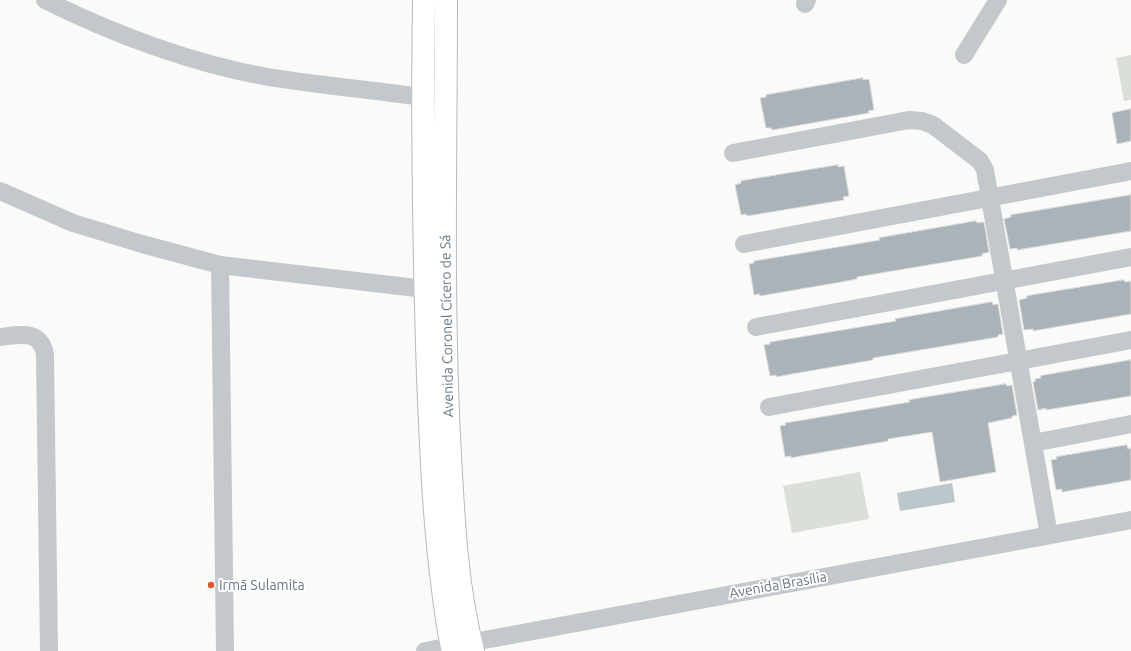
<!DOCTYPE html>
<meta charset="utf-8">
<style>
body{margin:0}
canvas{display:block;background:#fafaf8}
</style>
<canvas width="1131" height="651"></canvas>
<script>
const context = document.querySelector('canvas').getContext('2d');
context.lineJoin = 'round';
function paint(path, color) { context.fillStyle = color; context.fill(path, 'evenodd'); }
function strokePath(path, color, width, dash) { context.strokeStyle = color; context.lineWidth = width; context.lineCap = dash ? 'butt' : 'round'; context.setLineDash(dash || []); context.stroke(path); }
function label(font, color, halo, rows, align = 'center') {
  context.font = font + ' Ubuntu,sans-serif'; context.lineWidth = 4; context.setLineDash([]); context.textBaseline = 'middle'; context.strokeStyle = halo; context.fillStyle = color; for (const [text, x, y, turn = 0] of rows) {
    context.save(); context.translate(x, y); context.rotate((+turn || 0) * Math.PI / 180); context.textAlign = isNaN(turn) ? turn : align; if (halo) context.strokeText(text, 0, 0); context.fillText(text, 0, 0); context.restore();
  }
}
paint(new Path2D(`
 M1131,55V100L1124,101L1116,58Z
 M860,472L869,519L792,533L783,486Z`), '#dadfd7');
paint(new Path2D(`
 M952,483L955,502L900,511L897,493Z`), '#bbc7cb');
const building = new Path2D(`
 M863,78V80L869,79L874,110L868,111L869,113L772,130L771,128H766L760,98L766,97V95Z
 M1131,109V141L1117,144L1112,113Z
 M838,165V167L844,166L849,196L843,197L844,200L747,216L746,214L741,215L735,185L741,183V181Z
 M1131,195V231L1017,250V248L1010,249L1004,219L1011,217V215Z
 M976,221L977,223L984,222L989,252L982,254V256L857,277V279L841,282L760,296L759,294L754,295L749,264L754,263V261L880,240L879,238Z
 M1124,280L1125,282L1131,281V314L1033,331V329L1024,330L1019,300L1027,298V296Z
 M992,302L993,305L998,304L1003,334L998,335V337L873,358V360L792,374L776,377V375L770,376L764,345L770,344V342L896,321L895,319Z
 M1131,360V396L1046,410V408L1038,410L1033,382L1036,381L1035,379L1041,378L1040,376Z
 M1006,384L1007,386L1012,385L1017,415L1012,416V418L988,423L996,472L940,482L932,432L888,439V441L801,456L791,458V456L785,457L780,426L786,425L785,423L910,402L909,400Z
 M1127,445L1128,449L1131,448V480L1062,492V489L1056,490L1051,460L1057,459L1056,457Z`);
paint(building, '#aab3b9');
strokePath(building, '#dcdcda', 1);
const major = new Path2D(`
 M424,0C422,126 424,251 428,377C431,443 433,508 441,573C444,599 447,626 453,651
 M446,0C446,145 442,291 449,436C453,508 455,581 473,651`);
strokePath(major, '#b5babe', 24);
strokePath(new Path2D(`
 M45,0C113,34 193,64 268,77C319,85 371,90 422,97
 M805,4L807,0
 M964,55L998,0
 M733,153L909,120L922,121L933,125L980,161L985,170L1049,535
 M0,191L73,223L142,244L220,265L425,289
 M744,244L1131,171
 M220,265L225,651
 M756,327L1131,257
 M0,337C20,335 40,329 45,354L49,651
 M769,407L1131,340
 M1033,443L1131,424
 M425,651L1131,520`), '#c3c8cc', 18);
strokePath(major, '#fff', 22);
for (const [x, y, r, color] of [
 [211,585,4,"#e4572e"]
]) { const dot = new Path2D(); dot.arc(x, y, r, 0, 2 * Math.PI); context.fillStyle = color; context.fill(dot); strokePath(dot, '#fff', 1.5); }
label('14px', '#657683', '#fff', [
 ["Avenida Coronel Cícero de Sá",447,326,-91],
 ["Avenida Brasília",778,585,-10]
]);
label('14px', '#657683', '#fff', [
 ["Irmã Sulamita",219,585]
], 'left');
</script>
